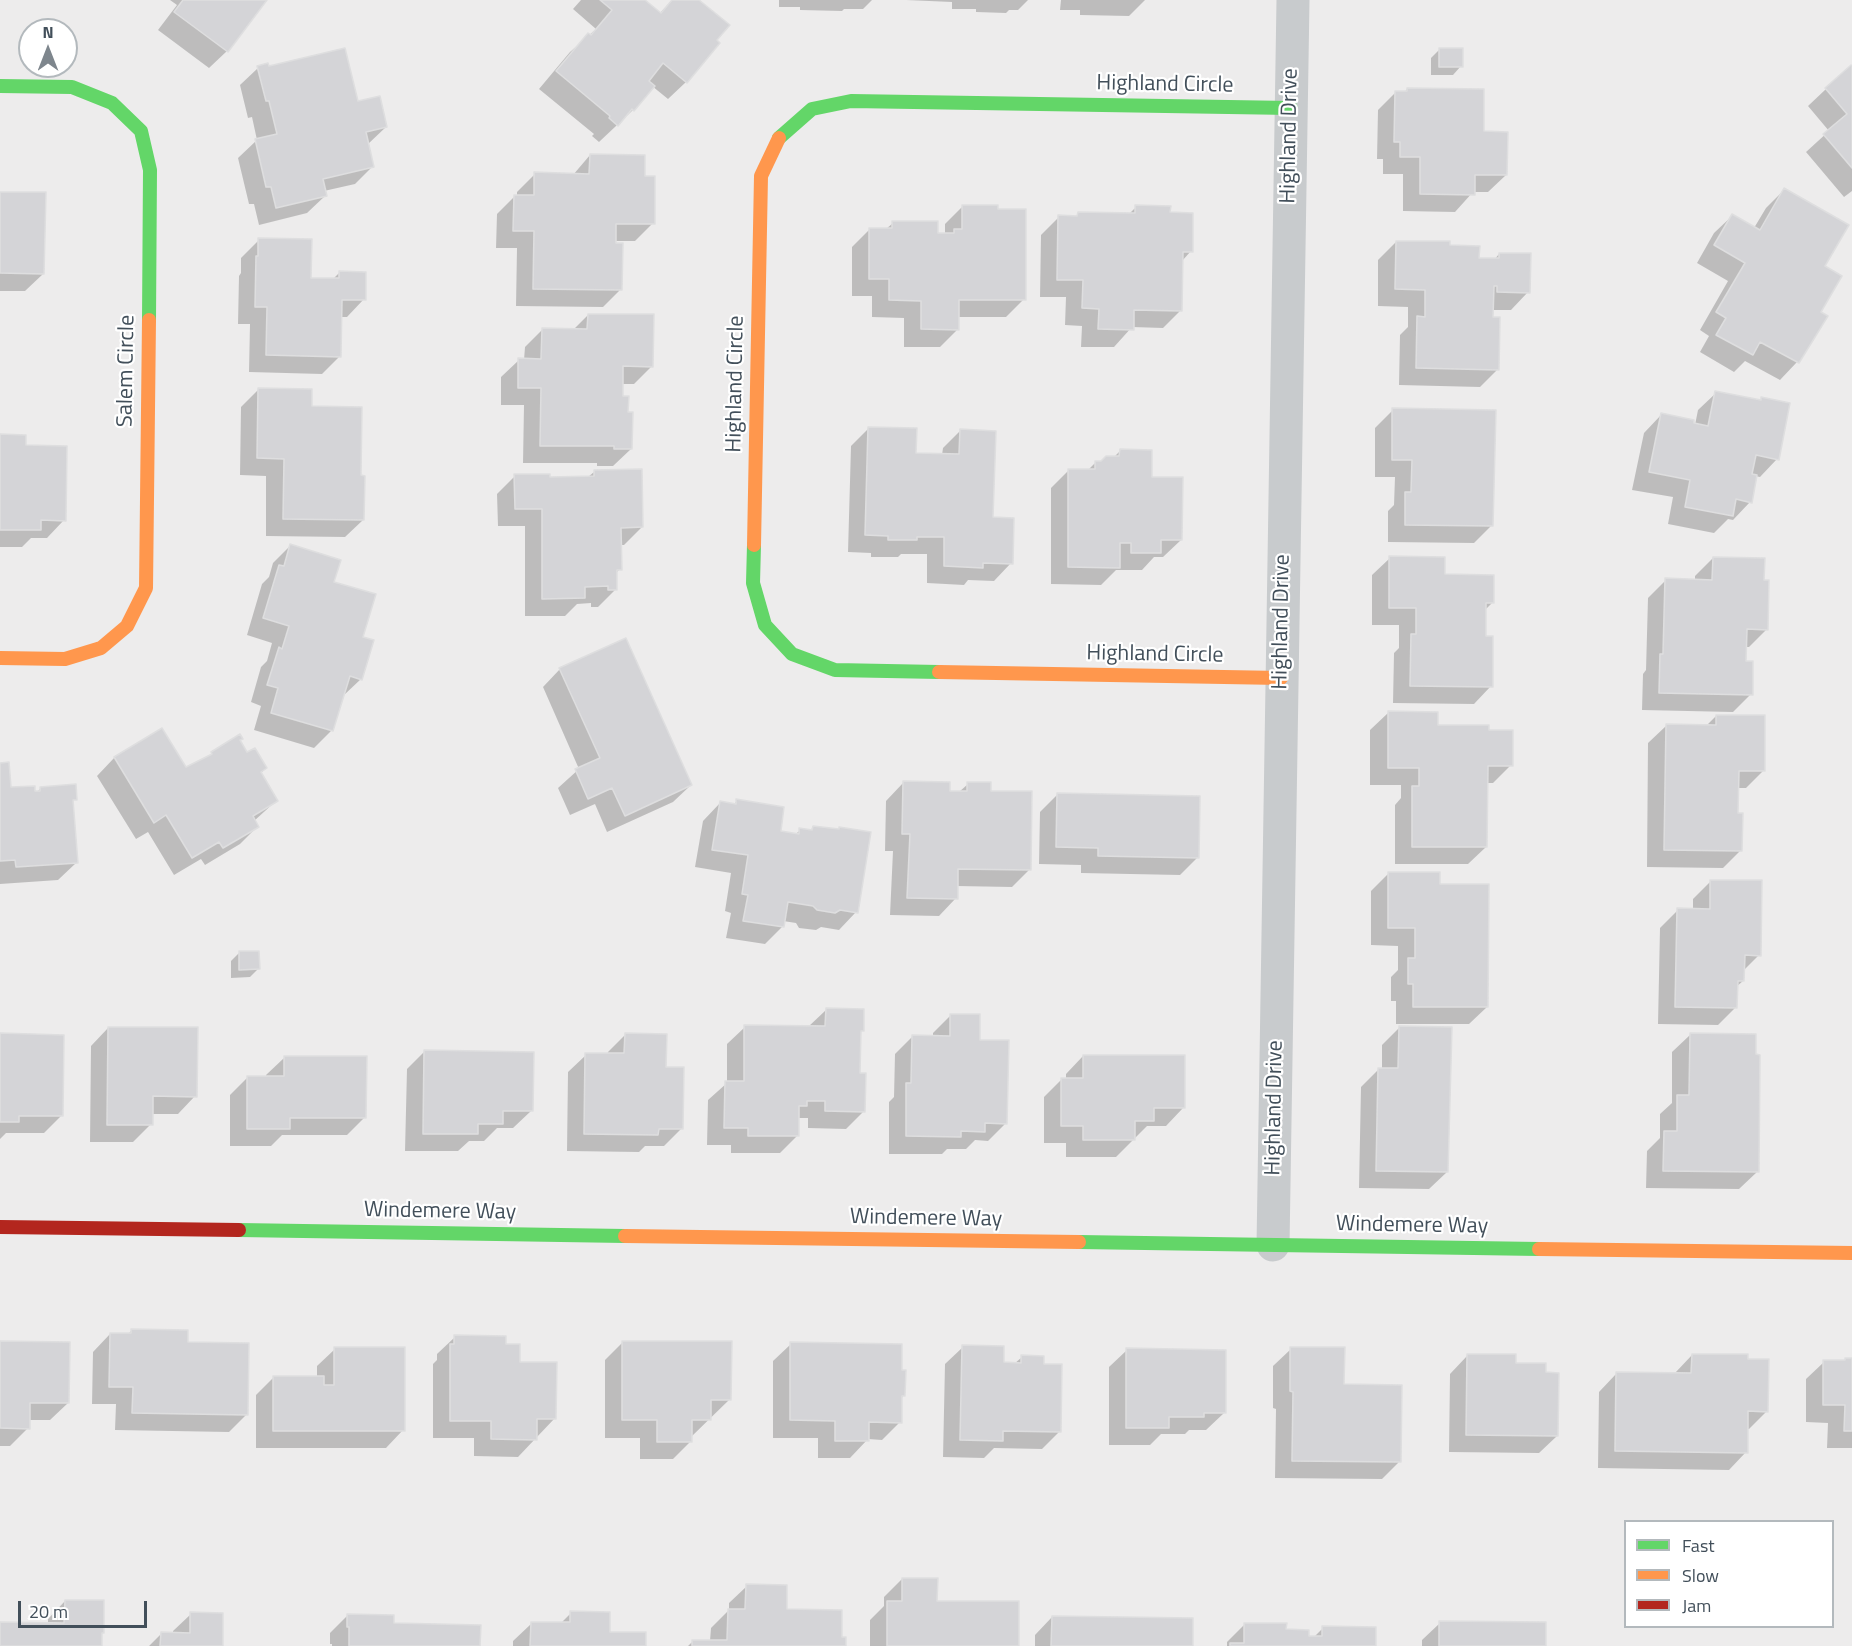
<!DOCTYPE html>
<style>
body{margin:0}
#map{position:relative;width:1852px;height:1646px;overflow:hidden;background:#edecec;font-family:"Titillium Web",sans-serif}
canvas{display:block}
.legend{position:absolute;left:1624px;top:1520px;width:210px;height:108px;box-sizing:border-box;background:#fff;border:2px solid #b3b9bd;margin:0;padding:8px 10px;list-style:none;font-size:18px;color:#424f5a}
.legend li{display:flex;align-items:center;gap:12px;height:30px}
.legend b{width:30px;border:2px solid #b3b9bd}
.north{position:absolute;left:18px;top:18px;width:60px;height:60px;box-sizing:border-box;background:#fff;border:2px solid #b3b9bd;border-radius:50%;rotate:0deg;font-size:16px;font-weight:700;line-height:24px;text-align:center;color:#424f5a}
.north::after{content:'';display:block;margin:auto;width:21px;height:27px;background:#7e868d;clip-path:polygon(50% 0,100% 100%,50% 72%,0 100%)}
.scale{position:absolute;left:18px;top:1601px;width:129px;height:27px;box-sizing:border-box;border:3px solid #424f5a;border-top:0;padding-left:8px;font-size:18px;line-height:21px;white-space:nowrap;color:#424f5a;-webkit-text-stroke:4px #fff;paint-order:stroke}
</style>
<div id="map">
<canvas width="1852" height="1646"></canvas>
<ul class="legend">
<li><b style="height:8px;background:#63d668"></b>Fast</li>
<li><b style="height:8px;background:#ff974d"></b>Slow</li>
<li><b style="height:8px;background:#b3261e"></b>Jam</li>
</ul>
<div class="north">N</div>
<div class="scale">20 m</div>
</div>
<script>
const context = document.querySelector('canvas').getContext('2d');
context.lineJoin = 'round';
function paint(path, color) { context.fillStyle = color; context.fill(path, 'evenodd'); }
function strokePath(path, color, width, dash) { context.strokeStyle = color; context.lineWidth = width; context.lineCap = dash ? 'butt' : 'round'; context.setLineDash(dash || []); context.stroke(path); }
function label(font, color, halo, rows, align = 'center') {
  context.font = font + ' "Titillium Web",sans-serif'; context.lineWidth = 4.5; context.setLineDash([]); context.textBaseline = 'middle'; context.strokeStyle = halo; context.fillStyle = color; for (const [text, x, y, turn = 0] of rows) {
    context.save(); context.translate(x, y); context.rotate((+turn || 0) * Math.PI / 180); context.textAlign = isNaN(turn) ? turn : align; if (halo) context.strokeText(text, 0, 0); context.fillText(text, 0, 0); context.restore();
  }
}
paint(new Path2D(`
 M170,0H264L227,51L209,68L158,30L177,5Z
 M581,0H643L659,14L672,0H697L686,82L668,99L652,86L633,110L599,142L592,136L594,134L539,89L570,52L596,29L573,9Z
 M779,0H872L863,9H844L842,11L800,10V7H779Z
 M906,0H1028L1018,10H1009L1006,13L976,12V9H952V2Z
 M1061,0H1145L1129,16L1080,15V10H1060Z
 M1439,50L1461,66L1453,75H1431V58Z
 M258,68H267L357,103L386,127L367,145L373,166L355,184L324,191L325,196L307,213L259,225L254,204H249L238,158L257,140L252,117L248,118L240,85Z
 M1852,68V191L1844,197L1806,152L1829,131L1808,106L1826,89Z
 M1407,89L1482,132L1506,175L1488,192H1473L1455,212L1403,211V174H1383V159H1377L1378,110L1396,92L1404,93Z
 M590,155L644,177L653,223L635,241H614L621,289L603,307L516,306L517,248H496L497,214L515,196H517V192L535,174L573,175Z
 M1784,190L1823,267L1819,313L1826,316L1797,362L1780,380L1745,361L1734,372L1700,352L1709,336L1700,330L1728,281L1697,263L1714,233L1732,216L1754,228L1766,208Z
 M0,193L43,274L25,291H0Z
 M963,206L1024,299L1006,317H957V330L940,347H904V318L872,317V296H852V247L870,229H886L893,223L937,234H945V224Z
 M1136,207L1169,213L1191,251L1182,261L1181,310L1163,328L1132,327L1114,347H1081L1082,326L1065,325L1066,297H1040L1041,235L1059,217L1074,218L1079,213L1129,214Z
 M259,240L309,279H333L339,273L364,299L347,317H340V356L322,374L249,372L250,324H238L239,276L241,273V258Z
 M1396,242L1449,246L1478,259L1494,260L1499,254L1528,292L1511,310H1492L1498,369L1480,387L1399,385L1400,335L1408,327V307L1378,306V260Z
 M588,315L652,366L634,384H621V398L627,413L631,449L613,466H597V463H523L524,405H501V377L519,360H524L525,347L542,330H573Z
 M258,390L311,408L360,476L363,520L345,537L266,536V476L240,475L241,407Z
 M1716,393L1759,401L1762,399L1777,459L1760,477L1755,476L1750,502L1733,520L1728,519L1714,533L1668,524L1673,497L1632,490L1644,433L1661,415L1695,425L1698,410Z
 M1393,410L1492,525L1474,543L1388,542V511L1394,505L1395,477H1375V428Z
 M868,429L914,454L942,455L943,448L960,431L992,519L1011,563L994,581L968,580L964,585L927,583V554H901L898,557H871V553L848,552L851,446Z
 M0,436L24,446L64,520L47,538H31L22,547H0Z
 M1120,451L1150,478L1181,540L1163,557H1154L1142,570H1116L1101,585L1051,584V488L1069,470L1087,471L1096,462L1113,458Z
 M594,472L642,527L624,545H620V569L615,574L616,589L598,607H591V603L577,604L565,616H525V526H498L497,494L515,476L548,478L588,477Z
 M290,546L361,638V679L343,696L332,730L314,748L254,730L261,706L251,702L261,667L267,661L272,643L247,635L262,584L269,577L273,563Z
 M1390,558L1443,576L1492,603L1485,610L1484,637L1491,686L1474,704L1393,703L1394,653L1399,648V625H1372V575Z
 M1713,558L1763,581L1767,629L1749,647H1745V662L1751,694L1733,712L1642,710L1643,674L1646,670L1648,598L1666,580L1695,581V576Z
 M560,669L691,785L673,802L607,832L595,804L570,815L558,788L579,769L543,687Z
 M1388,713L1436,727L1488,732L1511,765L1493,783H1486V847L1468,864H1395V805L1401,798V785H1370V730Z
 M1716,716L1763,771L1746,788H1737V814L1741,850L1723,868L1647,867L1648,743L1666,726H1706Z
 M162,730L185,769L239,741L247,754L266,768L260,774L276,801L254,821L258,826L240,844L205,865L201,859L174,875L148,832L136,839L97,776L114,758Z
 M0,764L10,789L36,793L40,789L75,799L72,802L76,863L58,880L0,884Z
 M903,783L948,792H959L968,784L989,792L1029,870L1012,887L956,886V898L939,916L890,915L893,851H885L886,801Z
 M1058,794L1198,857L1180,875L1081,873V865L1039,864L1040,812Z
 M737,801L779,832L795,835L800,830L810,831L813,827L837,831L839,828L856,912L839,930L821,927L816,930L799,928L796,923L783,921V926L765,944L726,938L731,913L725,911L731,873L695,867L703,821L720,803L733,805Z
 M1389,873L1438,885L1487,1007L1469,1024H1396V1001H1391V977L1398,970V946L1371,945V891Z
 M1711,881L1759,955L1743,971V981L1736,987V1007L1718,1025L1658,1024L1660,928L1678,910H1693V899Z
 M239,953L258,969L250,977L231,978V961Z
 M826,1010L863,1030L859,1034V1074L864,1111L846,1129L808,1128V1118H798L797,1136L780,1153H731V1145H707L708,1100L727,1083V1044L745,1027H808Z
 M951,1015L978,1041L1006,1123L988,1141L975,1140L966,1149H947L942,1154H889V1102L894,1097L895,1054L912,1037H933V1033Z
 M1400,1027L1447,1172L1429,1189L1359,1188L1361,1087L1379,1069H1382V1045Z
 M108,1028L195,1096L178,1114H151V1124L133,1142H90L91,1046Z
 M0,1035L61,1116L44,1133H6L0,1139Z
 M625,1035L664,1068L681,1129L664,1146H645L639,1152L567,1151L568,1072L586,1055H607L608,1052Z
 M1690,1035L1757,1172L1739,1189L1646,1188L1647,1151L1660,1138V1114L1672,1103V1052Z
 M425,1051L531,1111L513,1128H497L484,1141H469L458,1151H405L407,1069Z
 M1083,1056L1183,1108L1166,1126H1147L1116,1157H1066V1143H1044V1097L1062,1079H1066V1074Z
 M284,1058L365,1117L347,1135H282L271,1146H230V1095L247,1078H266V1075Z
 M131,1331L186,1344L247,1414L229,1432L115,1430L116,1404H92L93,1352L110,1334H128Z
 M455,1337L504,1345L555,1418L518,1457L474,1456V1438H433V1364L437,1360V1354Z
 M0,1342L68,1403L50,1420H28V1428L10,1446H0Z
 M623,1342L729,1400L691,1437V1441L673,1459H640V1438H605V1360Z
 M791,1344L901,1372L904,1395L901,1399L900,1422L882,1440L868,1439L850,1458H818V1438H773V1361Z
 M963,1347L1002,1364H1014L1022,1357L1043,1365L1060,1431L1042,1449L994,1448L984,1458L943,1457L945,1364Z
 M335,1349L403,1430L386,1448H256V1395L274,1377H317V1366Z
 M1291,1349L1343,1385L1400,1461L1382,1479L1275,1478L1276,1409L1273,1408V1366Z
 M1127,1350L1224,1413L1206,1430H1189L1185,1434H1161L1150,1445H1109V1367Z
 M1692,1355L1767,1411L1749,1429H1747L1746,1452L1729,1470L1598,1468L1599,1392L1616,1374L1675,1373Z
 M1467,1356L1514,1365L1557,1436L1539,1453L1449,1452L1450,1374Z
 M1852,1360V1448H1827L1828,1423L1806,1422V1379L1824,1362Z
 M902,1579L936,1603L1017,1646H870V1620L884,1606V1597Z
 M747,1586L785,1611L841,1639L845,1646H688L693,1641H710L711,1628L729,1610V1603Z
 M65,1601L103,1632L100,1635V1646H0V1624H48V1619Z
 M571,1613L609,1634L644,1646H513V1641L531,1624H560Z
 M191,1614L222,1646H149L161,1634H173V1631Z
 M347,1616L393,1625L479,1646H332V1644H330V1633Z
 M1052,1617L1191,1646H1035V1635Z
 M1440,1623L1544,1646H1422V1640Z
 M1245,1624L1307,1637H1314L1323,1628L1374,1646H1227V1642Z`), '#0003');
const building = new Path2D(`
 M183,0H267L228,52L174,12Z
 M600,0H645L661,13L672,0H699L730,25L717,40L720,43L687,83L663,63L649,81L655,86L634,111L632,109L618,126L609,118L610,116L556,71L588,33L591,35L612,10Z
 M345,48L358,101L380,96L387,127L366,132L374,167L323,179L327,196L276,208L271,187H266L255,139L277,134L269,101H266L257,66L268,63L269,66Z
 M1439,48H1463V67H1439Z
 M1851,65L1852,66V168L1823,134L1847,114L1825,88Z
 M1407,88L1484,89V131L1508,132L1507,175H1475V195L1420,194V157H1400V142H1394L1395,91H1407Z
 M590,154L645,155V176H655V224H616V243H623L622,290L533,289L534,231H513L514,195H534V172L589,174Z
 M1784,188L1849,225L1825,266L1842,276L1821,312L1828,316L1799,363L1760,342L1753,355L1716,335L1726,318L1716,312L1745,263L1714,245L1732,214L1760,230Z
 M0,192H46L44,274L0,273Z
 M962,205H998V209H1026V300H959V330L921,329V301L889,300V279H869V228H892V221H938V233H954V229H962Z
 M1135,205L1171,206L1170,212L1193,213V252H1183L1182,311L1134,310V330L1098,329L1099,309L1082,308L1083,280H1057L1058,215L1077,216L1078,212L1135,213Z
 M258,238L312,239L311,278H339V271L366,272V300H342L341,357L266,355L267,307H255L256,256H258Z
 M1396,241H1450V245L1480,246L1479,258H1499V253H1531L1530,293L1497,292V286H1494L1493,317H1500L1499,370L1416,368L1417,316L1425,317V290L1395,289Z
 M588,314H654L653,367L623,366V396H629L628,412H633L632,449H614V446H540L541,388H518V358L541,359L542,328L587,329Z
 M258,388L312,389V406L362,407L361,475L365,476L364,520L283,519L284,459L257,458Z
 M1715,391L1761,400V397L1790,403L1779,460L1756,455L1752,474L1757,475L1752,503L1736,499L1733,516L1685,507L1690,480L1649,472L1661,413L1694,420V423L1708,426Z
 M1392,408L1496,410L1493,526L1405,525V492H1411L1412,460H1392Z
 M868,427L917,428L916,453L959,454L960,429L996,431L993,517L1014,518L1013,564L983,563V568L944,566V537H917V540H888V536L865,535Z
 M0,434L26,435V445L67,446L66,521L41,520V530H0Z
 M1120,449L1152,450V477H1183L1182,540H1161V553H1131V543H1120V568L1068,567V469H1095V461H1101L1106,456H1119Z
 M642,469L643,527L621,528L622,570H617V590H608V586L585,587V598L542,599V509H515L514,474H550V477L594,476V470Z
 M290,544L341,560L334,582L376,594L363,637L374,640L362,680L350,676L333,731L271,713L278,688L267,685L279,647L282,649L289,626L263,618L279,565L284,566Z
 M1389,556L1445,557V574L1494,575V603H1486V636H1493V687L1410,686L1411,634H1416V608H1389Z
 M1713,557L1765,558L1764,580H1769L1768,630L1747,629L1746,661H1753V695L1659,693L1660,654H1663L1665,578L1712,580Z
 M626,638L692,785L625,816L612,788L588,799L575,769L600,758L559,668Z
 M1388,711L1438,712V725H1489V730H1513V766H1488L1487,847H1412V786H1419V768H1388Z
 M1716,715H1765V771H1739L1738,813H1743L1742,851L1664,850L1666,724L1716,725Z
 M162,728L186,767L212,754L211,752L240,734L243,739L240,740L247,752L255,748L267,768L261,772L278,801L253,816L259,827L223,848L219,842L192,858L166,815L154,823L114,757Z
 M9,762L11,787L35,786V791H40V787L76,784L77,800H73L78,863L16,867L15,860L0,861V763Z
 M903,781L950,782V791H967V782H991V791H1032L1031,870L958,869V899L907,898L910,834H902Z
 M1057,793L1200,796L1199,858L1098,856V848L1056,847Z
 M736,799L784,807L781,831L799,834V828L812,830L813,826L839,829V827L871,832L858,913L840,910L835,913L817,910L813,906L788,902L784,927L743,921L748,895L742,894L748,855L712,850L720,801L736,804Z
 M1388,872H1440V884H1489L1488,1007H1413V984H1408V958H1415V928H1388Z
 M1710,880H1762L1761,956L1745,955L1744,981H1738L1737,1008L1675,1007L1677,908L1710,909Z
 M239,951H259L260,969L239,970Z
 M826,1008L864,1009V1031H861L860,1073H866L865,1112L825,1111V1101H807V1106H799V1136H748V1128H724L725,1081H744V1025L825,1026Z
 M950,1014H980V1040H1009L1007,1124L985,1123V1132L961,1131V1137L906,1136V1083H911L912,1035L950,1036Z
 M1399,1026L1452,1027L1448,1172L1376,1171L1378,1068H1398Z
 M108,1027H198L197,1097L153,1096V1125H107Z
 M0,1033L64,1035L63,1116H19V1122H0Z
 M625,1033L667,1034L666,1067H684L683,1129H659L658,1135L584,1134L585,1053H624Z
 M1690,1033L1756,1034V1054L1760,1055L1759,1172L1663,1171L1664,1131H1677V1095H1689Z
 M424,1050L534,1052L533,1111H503V1124H478V1134H423Z
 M1083,1055H1185V1108H1154V1121H1135V1140H1083V1126H1061V1078H1083Z
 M284,1056H367L366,1118H290V1129H247V1076H284Z
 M131,1329L188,1330V1342L249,1343L248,1415L132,1413L133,1387H109L110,1333H131Z
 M454,1335L506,1336V1344H520V1362H557L556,1419H537V1440L491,1439V1421H450V1344H454Z
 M0,1341L70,1342L69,1403H30V1429L0,1428Z
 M622,1341H732L731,1400H711V1420H692V1442H657V1420H622Z
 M790,1342L902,1344V1370H906L905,1396H902V1423L869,1422V1441H835V1421L790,1420Z
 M962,1345L1004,1346V1362L1021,1363V1355L1044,1356V1364H1062L1061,1432L1003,1431V1441L960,1440Z
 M334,1347H405V1431H273V1376H324V1385H334Z
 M1290,1347H1345L1344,1384L1402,1385L1401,1462L1292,1461L1293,1392L1290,1391Z
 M1126,1348L1226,1350V1413H1204V1417H1169V1428H1126Z
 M1467,1354H1516V1363H1546V1372L1559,1373L1558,1436L1466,1435Z
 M1692,1354H1748V1359H1769L1768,1412L1748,1411V1453L1615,1451L1616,1372L1691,1373Z
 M1845,1358H1852V1431H1844L1845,1405H1823V1360H1845Z
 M902,1578H938L937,1601H1019V1646H887V1601H902Z
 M746,1584L787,1585V1609L842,1610V1637H846V1646H692V1640H727L728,1609H745Z
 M65,1600H104V1633H102V1646H0V1622L64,1623Z
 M570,1611L610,1612V1632H646V1646H530L531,1622H570Z
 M190,1612L223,1613V1646H160L161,1632L190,1633Z
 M347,1614L394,1615V1623L481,1625L480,1646H349V1627H347Z
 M1052,1616L1193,1618V1646H1051Z
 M1439,1621L1546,1622V1646H1439Z
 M1244,1623H1287L1286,1629L1309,1630V1636H1322V1626L1376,1627V1646H1230V1643H1244Z`);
paint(building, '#d4d4d7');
strokePath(building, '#dededf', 1.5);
strokePath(new Path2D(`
 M1273,1245L1293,0`), '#c8cbcd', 33);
strokePath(new Path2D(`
 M0,86L72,87L112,103L141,131L150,170L149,320
 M779,138L812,109L851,101L1291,108
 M754,545L753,583L765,625L792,654L835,670L939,672
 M239,1230L625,1236
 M1079,1242L1539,1249`), '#63d668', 14);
strokePath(new Path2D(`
 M754,545L761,176L779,138
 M0,658L65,659L101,648L127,626L146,588L149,320
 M939,672L1281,678
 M625,1236L1079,1242
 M1539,1249L1852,1253`), '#ff974d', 14);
strokePath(new Path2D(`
 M0,1227L239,1230`), '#b3261e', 14);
label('22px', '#424f5a', '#fff', [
 ["Highland Circle",1165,85,1],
 ["Highland Drive",1290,136,-89],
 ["Salem Circle",127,371,-89],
 ["Highland Circle",736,384,-89],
 ["Highland Drive",1282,622,-89],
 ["Highland Circle",1155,655,1],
 ["Highland Drive",1275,1108,-89],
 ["Windemere Way",440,1212,1],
 ["Windemere Way",926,1219,1],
 ["Windemere Way",1412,1226,1]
]);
</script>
